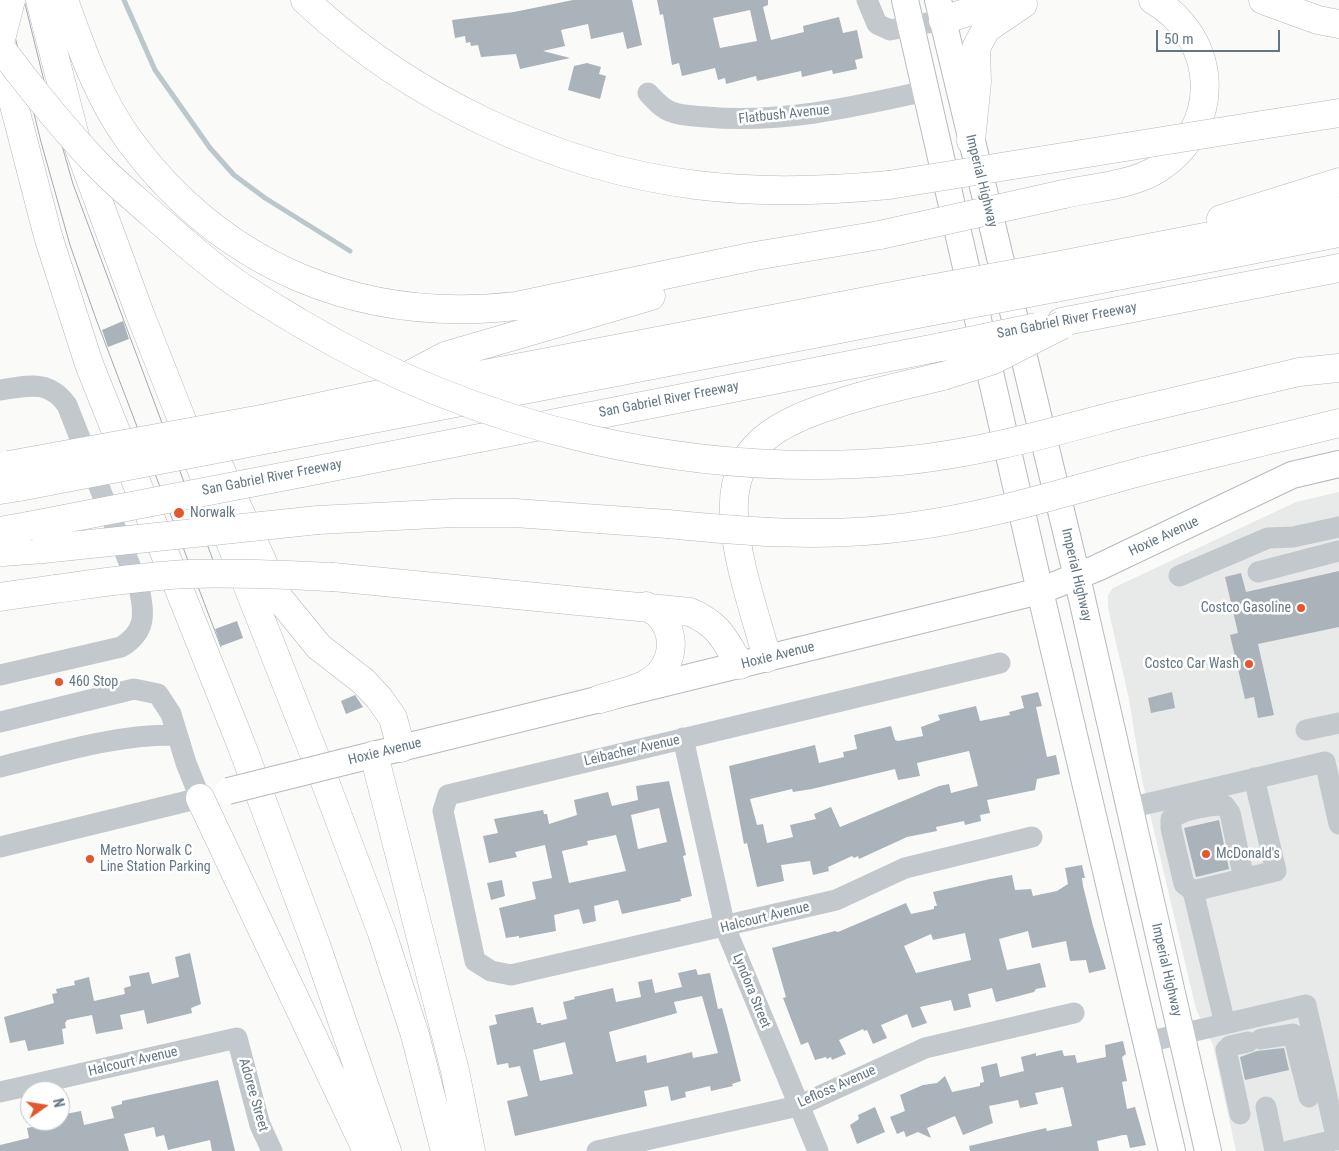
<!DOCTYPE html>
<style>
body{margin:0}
#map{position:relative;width:1339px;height:1151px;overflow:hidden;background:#fafaf8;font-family:"Roboto Condensed",sans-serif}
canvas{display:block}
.north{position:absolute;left:20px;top:1081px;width:50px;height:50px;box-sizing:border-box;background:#fff;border:1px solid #c1c8cd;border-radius:50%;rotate:77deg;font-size:14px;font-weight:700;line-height:20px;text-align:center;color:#657683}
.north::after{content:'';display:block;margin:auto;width:18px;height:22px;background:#e4572e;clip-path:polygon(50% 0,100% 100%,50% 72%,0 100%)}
.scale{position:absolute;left:1156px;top:30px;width:124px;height:22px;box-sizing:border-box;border:2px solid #657683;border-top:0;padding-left:6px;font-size:15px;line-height:18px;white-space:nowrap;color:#657683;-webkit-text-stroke:4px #fff;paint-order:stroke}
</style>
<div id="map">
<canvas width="1339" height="1151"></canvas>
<div class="north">N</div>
<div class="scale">50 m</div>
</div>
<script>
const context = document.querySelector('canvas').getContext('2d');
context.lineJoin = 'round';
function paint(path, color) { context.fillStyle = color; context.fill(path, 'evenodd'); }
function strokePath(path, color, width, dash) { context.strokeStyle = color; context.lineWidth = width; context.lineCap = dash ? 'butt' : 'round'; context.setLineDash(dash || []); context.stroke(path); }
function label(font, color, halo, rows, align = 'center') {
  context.font = font + ' "Roboto Condensed",sans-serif'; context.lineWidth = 5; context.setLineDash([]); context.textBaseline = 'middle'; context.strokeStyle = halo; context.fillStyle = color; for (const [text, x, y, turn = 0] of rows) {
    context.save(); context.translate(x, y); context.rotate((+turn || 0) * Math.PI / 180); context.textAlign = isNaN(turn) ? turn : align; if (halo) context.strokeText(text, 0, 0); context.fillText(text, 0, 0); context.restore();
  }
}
paint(new Path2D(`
 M1339,492V1151H1236L1213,1045L1196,1009L1142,780L1129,699L1108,608V595L1113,588L1296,502Z`), '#e8e9e9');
strokePath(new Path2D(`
 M124,0L155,70L210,148L234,175L265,198L350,251`), '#bbc7cb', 5);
paint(new Path2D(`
 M573,0H632L642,45L627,49L623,32L591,39L588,24L561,30L565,46L543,51L570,58L520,69L516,54L481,57L478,45L471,46L470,42L466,43L465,36L455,38L452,20L514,12Z
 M657,0H768V5L763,7L771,40L804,32L803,26L839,17L843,33L857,30L863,58L855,60L857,69L833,74L832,70L802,77L801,71L757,81L756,76L726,84L725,78L718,80L715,68L682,76L679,63L672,65L663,14L660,15ZM750,10L757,41L720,48L713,18Z
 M587,63L601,67L599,74L606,76L600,99L568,90L574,66Z
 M123,321L129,339L108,347L102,330Z
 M1339,571V627L1258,644L1274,715L1258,718L1254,697L1245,699L1230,635L1238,633L1225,577L1241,573L1246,592Z
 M237,621L243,638L221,646L215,629Z
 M1038,692L1042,706L1036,707L1047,757L1056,755L1060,774L1037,779L1035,790L987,800L990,813L980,815L981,821L965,825L964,821L936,827L937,831L907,837L859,859L858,856L854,858L852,856L828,867L829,871L813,875L810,861L781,865L784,881L757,887L747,843L744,844L729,766L815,745L819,763L844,757L843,752L857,749L854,735L891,726L895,740L898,741L923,736L921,727L940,720L938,715L976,706L980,721L1010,715L1009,712L1024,708L1021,696ZM969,751L978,786L951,793L949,784L939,786L840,827L831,807L814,814L816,819L790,825L793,837L767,843L763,824L757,825L750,799L792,789L793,792L812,789L895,769L898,780L920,776L917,763Z
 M1172,692L1175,708L1151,713L1148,698Z
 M355,695L363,707L346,714L341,701Z
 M669,781L686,855L683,856L692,896L680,899L681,901L622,914L618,900L594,906L596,921L583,924L579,909L554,915L556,931L519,938V936L506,938L499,908L536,899L532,882L552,878L545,845L515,852L517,857L489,863L483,836L498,833L494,819L543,810L544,814H547L549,824L577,815L574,800L608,792L612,806L638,800L636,786ZM659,808L667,842L638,849L631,815ZM616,835L626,871L569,883L562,851L588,845L587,841Z
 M1219,820L1229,869L1196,877L1184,828Z
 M1082,865L1085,878H1082L1083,886L1093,926L1106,969L1089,973L1086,960L1070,961L1066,941L1032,948L1028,931L999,939L1007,970L1040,963L1046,987L1036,989L1034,992L996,1002L992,988L968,994L971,1007L954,1011L951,1000L920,1007L927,1023L912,1028L907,1014L881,1025L887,1038L873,1044L867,1030L864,1031L863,1029L839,1040L846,1054L832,1060L831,1057L827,1059L826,1057L815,1060L808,1042L801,1045L783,998L786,997L772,948L835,931L838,932L906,903L911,914L934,909V906H937L933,892L990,879L1012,875L1015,890L1031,889L1033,896L1057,891L1068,884L1065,868ZM965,933L971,960L916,973L904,946L931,934L933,940Z
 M502,880L505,896L491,900L487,883Z
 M190,953L201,1004L191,1008L192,1013L147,1024L144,1010L120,1015L123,1029L96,1034L92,1015L67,1020L65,1023L66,1028L62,1029L64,1044L28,1051L25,1040L10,1043L4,1017L54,1003L52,994L57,993L56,989L75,985L74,981L89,977L94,1001L125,994L124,988L131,986L129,976L149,972L152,984L179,977L175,957Z
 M696,969L698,975L710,973L718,1009L722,1008L727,1026L741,1081L732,1084L733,1086L711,1091L710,1086L685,1092L686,1097L671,1101L668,1086L644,1091L647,1106L515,1136L507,1101L528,1096L520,1066L509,1068L508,1063L497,1065L489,1026L497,1024L495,1015L533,1007L537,1023H541V1025L567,1019L563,1002L575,999L574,997L613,988L616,1002L641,997L638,982L652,979L655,993L682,987L678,973ZM702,996L718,1053L693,1058L692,1052L647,1063L646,1055L616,1062L609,1032L677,1013L674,1002ZM565,1042L573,1074L540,1081L533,1050Z
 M1123,1041L1126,1054L1122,1057L1127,1081L1122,1082L1127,1109L1135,1107L1146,1145L1130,1148L1127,1135H1123L1097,1141L1099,1151H970L969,1146L1046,1128L1047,1131L1072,1126L1063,1087L1035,1093L1038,1104L1020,1108L1018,1100L989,1106L993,1123L963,1135L955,1116L927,1128L931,1138L918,1132L906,1137L904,1131L897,1134L890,1117L905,1111L900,1095L923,1085L937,1083L945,1076L952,1092L980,1086V1083L984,1082L981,1067L997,1063L1000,1077L1024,1071L1021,1057L1036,1053V1056L1062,1050L1064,1056L1075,1055L1077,1063L1106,1057L1105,1045Z
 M1284,1048L1289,1070L1245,1080L1240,1057L1257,1051Z
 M218,1080L235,1151H212L210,1140L168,1150L164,1135L156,1137L154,1127L124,1134L129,1151H0V1145L29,1138L27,1128L46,1124L45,1121H60V1115L81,1111L84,1125L114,1118L111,1107L122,1104V1101Z
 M875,1107L885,1132L857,1144L850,1125L859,1119L858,1115Z`), '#aab3b9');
const major = new Path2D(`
 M905,0L1040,591L1172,1151
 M938,0L1077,577L1208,1151
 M344,762L1040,591L1097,568L1292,475L1339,464`);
const highway = new Path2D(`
 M40,0L76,140L140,314L324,779L382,933L415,1035L445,1151
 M64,0C81,48 99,99 129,140C223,267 360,324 516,306L755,256L880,235
 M305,0C409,98 554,167 696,185C760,193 825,191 889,185
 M1263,0L1318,20L1339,24
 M943,20L978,9L1019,4
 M0,51L48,236L89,364L241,744L316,945L387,1151
 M1262,125L1339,113
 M971,141L977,82L976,48L986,29L1023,4
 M1064,194C1091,188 1132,185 1156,170C1223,129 1220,39 1153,0
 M1221,219L1339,182
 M1050,267L1339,211
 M1055,288L1339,233
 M1061,322L1339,268
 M394,383L445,356L651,296
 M1117,415L1299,372L1339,368
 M267,418L370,396L924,290
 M274,438L928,312
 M219,466L279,598L319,647L363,681L379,698L393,718L401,748
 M1143,471L1339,423
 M302,473L941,347
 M0,490L19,487
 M318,520L454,513H515L668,524
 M0,531L28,526
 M0,550L3,552L43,549
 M333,577L690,612C720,625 724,639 740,665
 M0,597L55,589
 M767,658C755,613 736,561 734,515C730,445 780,422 836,404C871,392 907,385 943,376
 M600,699C614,695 630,691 644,685C670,673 680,641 661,617C658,613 651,609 646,606
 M374,755L455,1071L471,1151
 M200,798L367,1151`);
strokePath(major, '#b5babe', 28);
strokePath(highway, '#b4b9bd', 29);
strokePath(new Path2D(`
 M867,0L877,24L890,30L943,20
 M648,93C655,100 662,109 672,112C682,116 695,116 706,117C780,124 854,107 926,91
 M0,390C29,386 48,379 67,405L139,588C145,614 146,632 121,647L0,675
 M1258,572L1339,551
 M1179,576L1268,538L1293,537L1339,527
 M1000,663L448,795L443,811L475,961L491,971L511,975L836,900L905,868L1032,837
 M0,722L134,689L158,694L171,714L186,763L200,798L0,847
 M1306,730L1339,723
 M683,738L725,927L818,1151
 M0,767C57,753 117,734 176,735
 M1129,808L1325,762L1339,824
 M1193,891L1276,871L1254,778
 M1225,1024L1193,891L1184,884L1171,828V819C1178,811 1214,803 1225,806L1230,813L1244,879
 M1261,1039L1293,1034L1309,1097
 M1147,1042L1306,1005L1337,1140
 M0,1092L237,1038L260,1125L272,1151
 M1266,1107L1275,1151
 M1240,1114L1226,1050L1230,1046L1248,1042
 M597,1151L798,1106L925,1048L1074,1013
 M1289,1151L1339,1139`), '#c3c8cc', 21);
strokePath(major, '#fff', 26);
strokePath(highway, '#fff', 28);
strokePath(new Path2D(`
 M6,0L41,142L70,245L96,319L221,647
 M24,0L48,97L73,184L213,560`), '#a2aab0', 1);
const majorBridge = new Path2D(`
 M228,791L344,762`);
const highwayBridge = new Path2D(`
 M0,43L11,0
 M0,47C30,87 62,127 97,164C114,182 134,198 153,215C175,234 197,254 221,272C245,291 274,307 300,323C479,430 693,480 901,461C975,454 1046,434 1117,415
 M889,185L1262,125
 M880,235L1064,194
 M924,290L1050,267
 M928,312L1055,288
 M941,347L1037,327
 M943,376L991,361L1062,325
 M9,465L267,418
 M19,487L274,438
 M668,524C747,532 827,538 907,527C987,517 1065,492 1143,471
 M28,526L302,473
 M43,549L318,520
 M55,589C99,583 143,576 188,574C236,572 284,575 333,577`);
strokePath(majorBridge, '#b5babe', 28, []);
strokePath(highwayBridge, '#b4b9bd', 29, []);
strokePath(majorBridge, '#fff', 26);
strokePath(highwayBridge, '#fff', 28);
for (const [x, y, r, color] of [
 [179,513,6,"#e4572e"],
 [1301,608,5,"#e4572e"],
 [1249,664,5,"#e4572e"],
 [59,682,5,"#e4572e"],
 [1206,854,5,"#e4572e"],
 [90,859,5,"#e4572e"]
]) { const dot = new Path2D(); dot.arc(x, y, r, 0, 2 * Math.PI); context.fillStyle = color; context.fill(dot); strokePath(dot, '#fff', 2); }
label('14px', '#657683', '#fff', [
 ["Flatbush Avenue",784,115,-6],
 ["Imperial Highway",981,181,76],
 ["San Gabriel River Freeway",1067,321,-11],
 ["San Gabriel River Freeway",669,400,-11],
 ["San Gabriel River Freeway",272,478,-11],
 ["Hoxie Avenue",1164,537,-25],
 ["Imperial Highway",1076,575,77],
 ["Hoxie Avenue",778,656,-14],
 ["Leibacher Avenue",632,751,-13],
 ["Hoxie Avenue",385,752,-14],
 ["Halcourt Avenue",765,918,-14],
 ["Imperial Highway",1166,970,77],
 ["Lyndora Street",751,991,68],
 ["Halcourt Avenue",133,1062,-13],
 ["Lefloss Avenue",837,1087,-24],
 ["Adoree Street",253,1095,74]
]);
label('14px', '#657683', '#fff', [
 ["Norwalk",190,513],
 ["Costco Gasoline",1291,608,"right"],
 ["Costco Car Wash",1239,664,"right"],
 ["460 Stop",69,682],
 ["Metro Norwalk C",100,851],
 ["Line Station Parking",100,867],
 ["McDonald's",1216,854]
], 'left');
</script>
